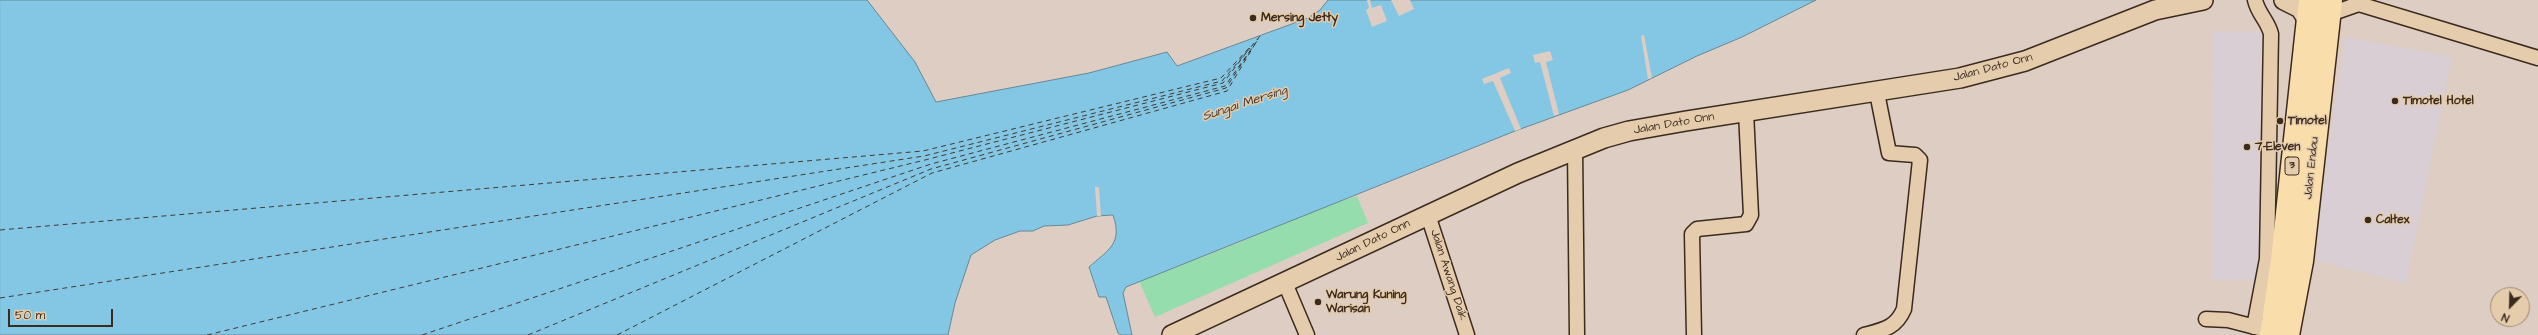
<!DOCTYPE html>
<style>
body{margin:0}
#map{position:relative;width:2538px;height:335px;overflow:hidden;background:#ddcdc3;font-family:"Architects Daughter",sans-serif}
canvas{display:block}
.north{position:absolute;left:2490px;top:287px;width:40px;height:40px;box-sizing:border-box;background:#e4ccac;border:1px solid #a08b73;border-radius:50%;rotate:203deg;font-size:11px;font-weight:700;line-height:16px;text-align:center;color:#3b2a1e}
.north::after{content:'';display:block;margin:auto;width:14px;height:18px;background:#3b2a1e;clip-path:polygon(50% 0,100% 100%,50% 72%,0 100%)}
.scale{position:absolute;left:8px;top:309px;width:105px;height:18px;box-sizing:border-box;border:2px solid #3b2a1e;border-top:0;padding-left:5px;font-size:12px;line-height:14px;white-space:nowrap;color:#3b2a1e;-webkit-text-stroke:3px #e4ccac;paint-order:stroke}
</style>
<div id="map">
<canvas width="2538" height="335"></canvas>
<div class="north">N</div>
<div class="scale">50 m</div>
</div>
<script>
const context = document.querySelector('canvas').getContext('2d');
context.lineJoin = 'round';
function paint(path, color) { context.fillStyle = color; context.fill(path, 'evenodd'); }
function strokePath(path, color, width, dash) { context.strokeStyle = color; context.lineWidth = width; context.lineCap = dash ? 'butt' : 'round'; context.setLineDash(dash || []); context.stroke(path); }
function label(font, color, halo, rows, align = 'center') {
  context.font = font + ' "Architects Daughter",sans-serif'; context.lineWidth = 3; context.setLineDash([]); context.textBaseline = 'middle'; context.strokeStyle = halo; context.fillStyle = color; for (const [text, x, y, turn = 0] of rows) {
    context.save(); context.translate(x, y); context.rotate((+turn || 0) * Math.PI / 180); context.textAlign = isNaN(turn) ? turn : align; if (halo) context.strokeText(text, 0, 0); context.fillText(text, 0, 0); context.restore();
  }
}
paint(new Path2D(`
 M2212,31L2277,32L2268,280H2211Z
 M2345,37L2452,57L2406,284L2312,259Z`), '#d8ced3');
paint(new Path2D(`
 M1357,196L1368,223L1155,317L1139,281L1228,247L1328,205Z`), '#95ddad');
const water = new Path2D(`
 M0,0H867L915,62L936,102L1089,73L1167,52L1177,66L1308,18L1320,10L1328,0H1816L1742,37L1697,56L1628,90L1515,131L1126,287L1123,293L1132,335H1121L1118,333L1106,297H1099L1089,267C1108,250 1123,244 1113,215L1097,216L1068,225L1044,226L1033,231H1020L995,240L971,255L955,303L948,335H0Z`);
paint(water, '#84c7e5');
strokePath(water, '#678895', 1);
paint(new Path2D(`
 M1367,0H1370L1372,8L1381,5L1387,21L1372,27L1366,10L1369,8Z
 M1391,0H1410L1414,9L1399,16Z
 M1644,35L1652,78L1648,79L1641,36Z
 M1550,51L1553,60L1546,62L1559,114L1554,116L1540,62L1535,63L1533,55Z
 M1509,68L1511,73L1500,78L1521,129L1515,131L1493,81L1484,84L1482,79Z
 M1095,187H1099L1101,216H1097Z`), '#ddcdc3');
strokePath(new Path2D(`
 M0,230L923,151L1221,78L1251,46
 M0,298L924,156L1222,81L1261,35
 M207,335L925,160L1223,83L1250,48
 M422,335L931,164L1225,86L1257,41
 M528,335L931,169L1226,88L1250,51
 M617,335L932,173L1227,91L1258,39`), '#423a32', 1, [5, 4]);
const street = new Path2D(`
 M2355,0L2359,4L2538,58
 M2329,21L2336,12L2359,4
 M1575,148L1577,335
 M1428,215L1467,335
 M1285,283L1307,335
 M2206,319L2228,320L2263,329
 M2254,327L2267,259L2271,34C2268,21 2258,14 2255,0
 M1694,335L1692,234L1697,229L1746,224L1751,215L1746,112
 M1864,335C1883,330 1896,328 1904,309L1920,160L1915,155L1889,153L1877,93`);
const secondary = new Path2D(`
 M2284,0L2300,8L2308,20
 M1172,335L1518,173L1604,138L1629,131L1686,121L1960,78L2025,61L2155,10L2203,0`);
const highway = new Path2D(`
 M2271,335L2282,260L2310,0
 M2288,335L2302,261L2331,0`);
strokePath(street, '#3b2a1e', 17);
strokePath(secondary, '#3b2a1e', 22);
strokePath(highway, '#3b2a1e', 25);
strokePath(street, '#e4ccac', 14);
strokePath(secondary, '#e4ccac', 19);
strokePath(highway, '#f9deab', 22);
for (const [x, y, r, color] of [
 [1253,18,4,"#3b2a1e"],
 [2395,101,4,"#3b2a1e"],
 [2280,121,4,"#3b2a1e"],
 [2247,147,4,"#3b2a1e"],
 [2368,220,4,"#3b2a1e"],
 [1318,302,4,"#3b2a1e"]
]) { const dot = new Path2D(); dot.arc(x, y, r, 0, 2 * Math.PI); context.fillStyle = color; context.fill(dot); strokePath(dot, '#e4ccac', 1.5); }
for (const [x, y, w] of [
 [2292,166,14]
]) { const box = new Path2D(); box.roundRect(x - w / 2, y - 9, w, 18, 3); context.fillStyle = '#e4ccac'; context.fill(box); strokePath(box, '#3b2a1e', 1); }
label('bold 11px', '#3b2a1e', null, [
 ["3",2292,166]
]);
label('bold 12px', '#3b2a1e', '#e4ccac', [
 ["Mersing Jetty",1261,18],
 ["Timotel Hotel",2403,101],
 ["Timotel",2288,121],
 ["7-Eleven",2255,147],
 ["Caltex",2376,220],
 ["Warung Kuning",1326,295],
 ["Warisan",1326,309]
], 'left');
label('12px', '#3b2a1e', '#e4ccac', [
 ["Jalan Dato Onn",1993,68,-15],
 ["Jalan Dato Onn",1674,124,-10],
 ["Jalan Endau",2312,168,-84],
 ["Jalan Dato Onn",1373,241,-26],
 ["Jalan Awang Daik",1448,275,72]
]);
label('italic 13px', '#423a32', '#e4ccac', [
 ["Sungai Mersing",1245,104,-18]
]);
</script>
